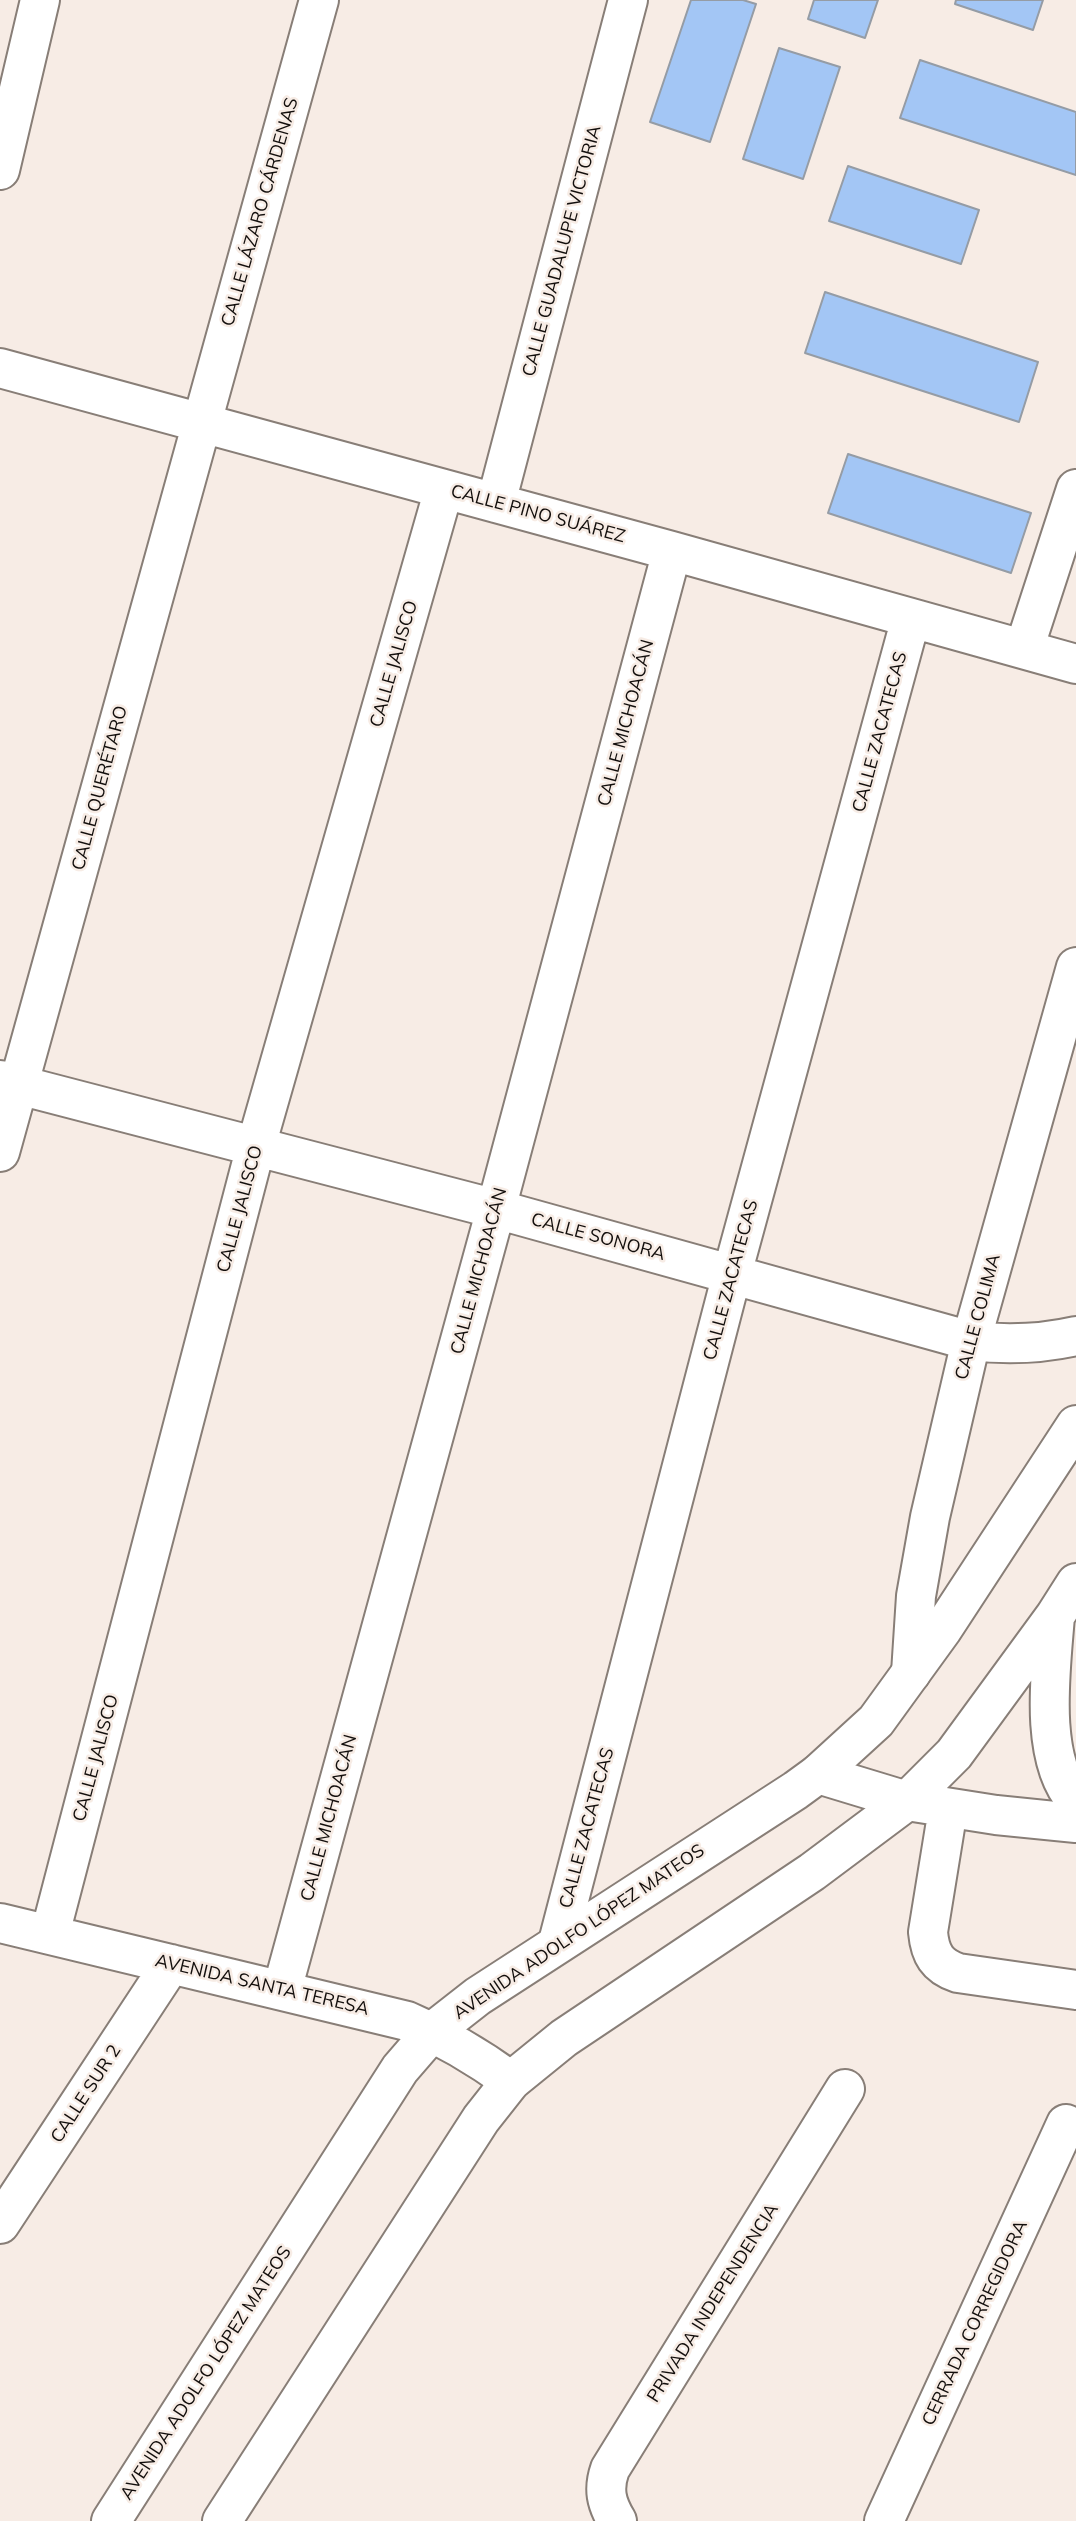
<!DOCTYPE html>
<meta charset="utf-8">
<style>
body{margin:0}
canvas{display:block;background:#f7ece5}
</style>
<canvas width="1076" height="2521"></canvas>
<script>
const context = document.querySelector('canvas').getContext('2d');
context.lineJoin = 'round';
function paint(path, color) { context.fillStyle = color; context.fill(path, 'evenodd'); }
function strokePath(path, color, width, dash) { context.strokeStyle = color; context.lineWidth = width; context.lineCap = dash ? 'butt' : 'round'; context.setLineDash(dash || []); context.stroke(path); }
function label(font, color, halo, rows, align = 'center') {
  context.font = font + ' Mulish,sans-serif'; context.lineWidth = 5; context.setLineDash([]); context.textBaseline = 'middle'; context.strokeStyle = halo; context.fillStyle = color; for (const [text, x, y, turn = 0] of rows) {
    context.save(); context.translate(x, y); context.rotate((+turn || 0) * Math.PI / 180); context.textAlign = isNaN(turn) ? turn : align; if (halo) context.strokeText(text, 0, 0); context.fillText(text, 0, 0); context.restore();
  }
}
const building = new Path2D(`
 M691,0H743L756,4L710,142L650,122Z
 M814,0H878L865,38L808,19Z
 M956,0H1043L1033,30L955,4Z
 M779,48L840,67L803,179L743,159Z
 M920,60L1076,112V175L900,118Z
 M848,166L979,210L961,264L829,221Z
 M825,292L1038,362L1019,422L805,353Z
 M848,454L1031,513L1011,573L828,513Z`);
paint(building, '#a3c6f5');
strokePath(building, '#959ca5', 2);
const minor = new Path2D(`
 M0,170L40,0
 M0,368L672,551L1076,664
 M496,503L628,0
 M1024,649L1076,489
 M0,1080L496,1209L971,1341C1006,1345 1041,1344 1076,1336
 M0,1152L319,0
 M911,1673L916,1596L930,1517L971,1341L1076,967
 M818,1774L907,1801L996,1815L1076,1823
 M948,1809L928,1932C930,1954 937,1966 958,1973L1076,1990
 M0,1923L407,2021C444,2037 478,2057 511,2081
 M50,1934L256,1146L444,489
 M558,1942L732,1274L911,618
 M282,1990L496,1209L672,551
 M0,2224L171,1964
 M617,2521C606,2503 603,2489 610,2469L845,2089
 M884,2521L1066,2124`);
const major = new Path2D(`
 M1055,1616C1051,1669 1038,1759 1076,1801
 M111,2521L400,2069L432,2032L478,1996L796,1790L818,1774L876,1721L942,1630L1076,1425
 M222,2521L481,2119L511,2081L564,2038L812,1872L907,1801L954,1754L1055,1616L1076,1583`);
strokePath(minor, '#887e77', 42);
strokePath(major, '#887e77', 42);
strokePath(minor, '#fff', 38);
strokePath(major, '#fff', 38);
label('18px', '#120e0c', '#f7ece5', [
 ["CALLE LÁZARO CÁRDENAS",260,212,-74],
 ["CALLE GUADALUPE VICTORIA",562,251,-75],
 ["CALLE PINO SUÁREZ",538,514,15],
 ["CALLE JALISCO",394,664,-74],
 ["CALLE MICHOACÁN",626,723,-75],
 ["CALLE ZACATECAS",880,732,-75],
 ["CALLE QUERÉTARO",100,788,-75],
 ["CALLE JALISCO",240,1209,-75],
 ["CALLE SONORA",598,1237,15],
 ["CALLE MICHOACÁN",479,1271,-75],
 ["CALLE ZACATECAS",731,1280,-75],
 ["CALLE COLIMA",978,1317,-75],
 ["CALLE JALISCO",96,1758,-75],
 ["CALLE MICHOACÁN",329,1818,-75],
 ["CALLE ZACATECAS",587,1828,-75],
 ["AVENIDA ADOLFO LÓPEZ MATEOS",579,1932,-34],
 ["AVENIDA SANTA TERESA",262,1985,13],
 ["CALLE SUR 2",86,2094,-57],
 ["PRIVADA INDEPENDENCIA",713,2303,-58],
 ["CERRADA CORREGIDORA",975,2323,-65],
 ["AVENIDA ADOLFO LÓPEZ MATEOS",206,2373,-57]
]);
</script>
